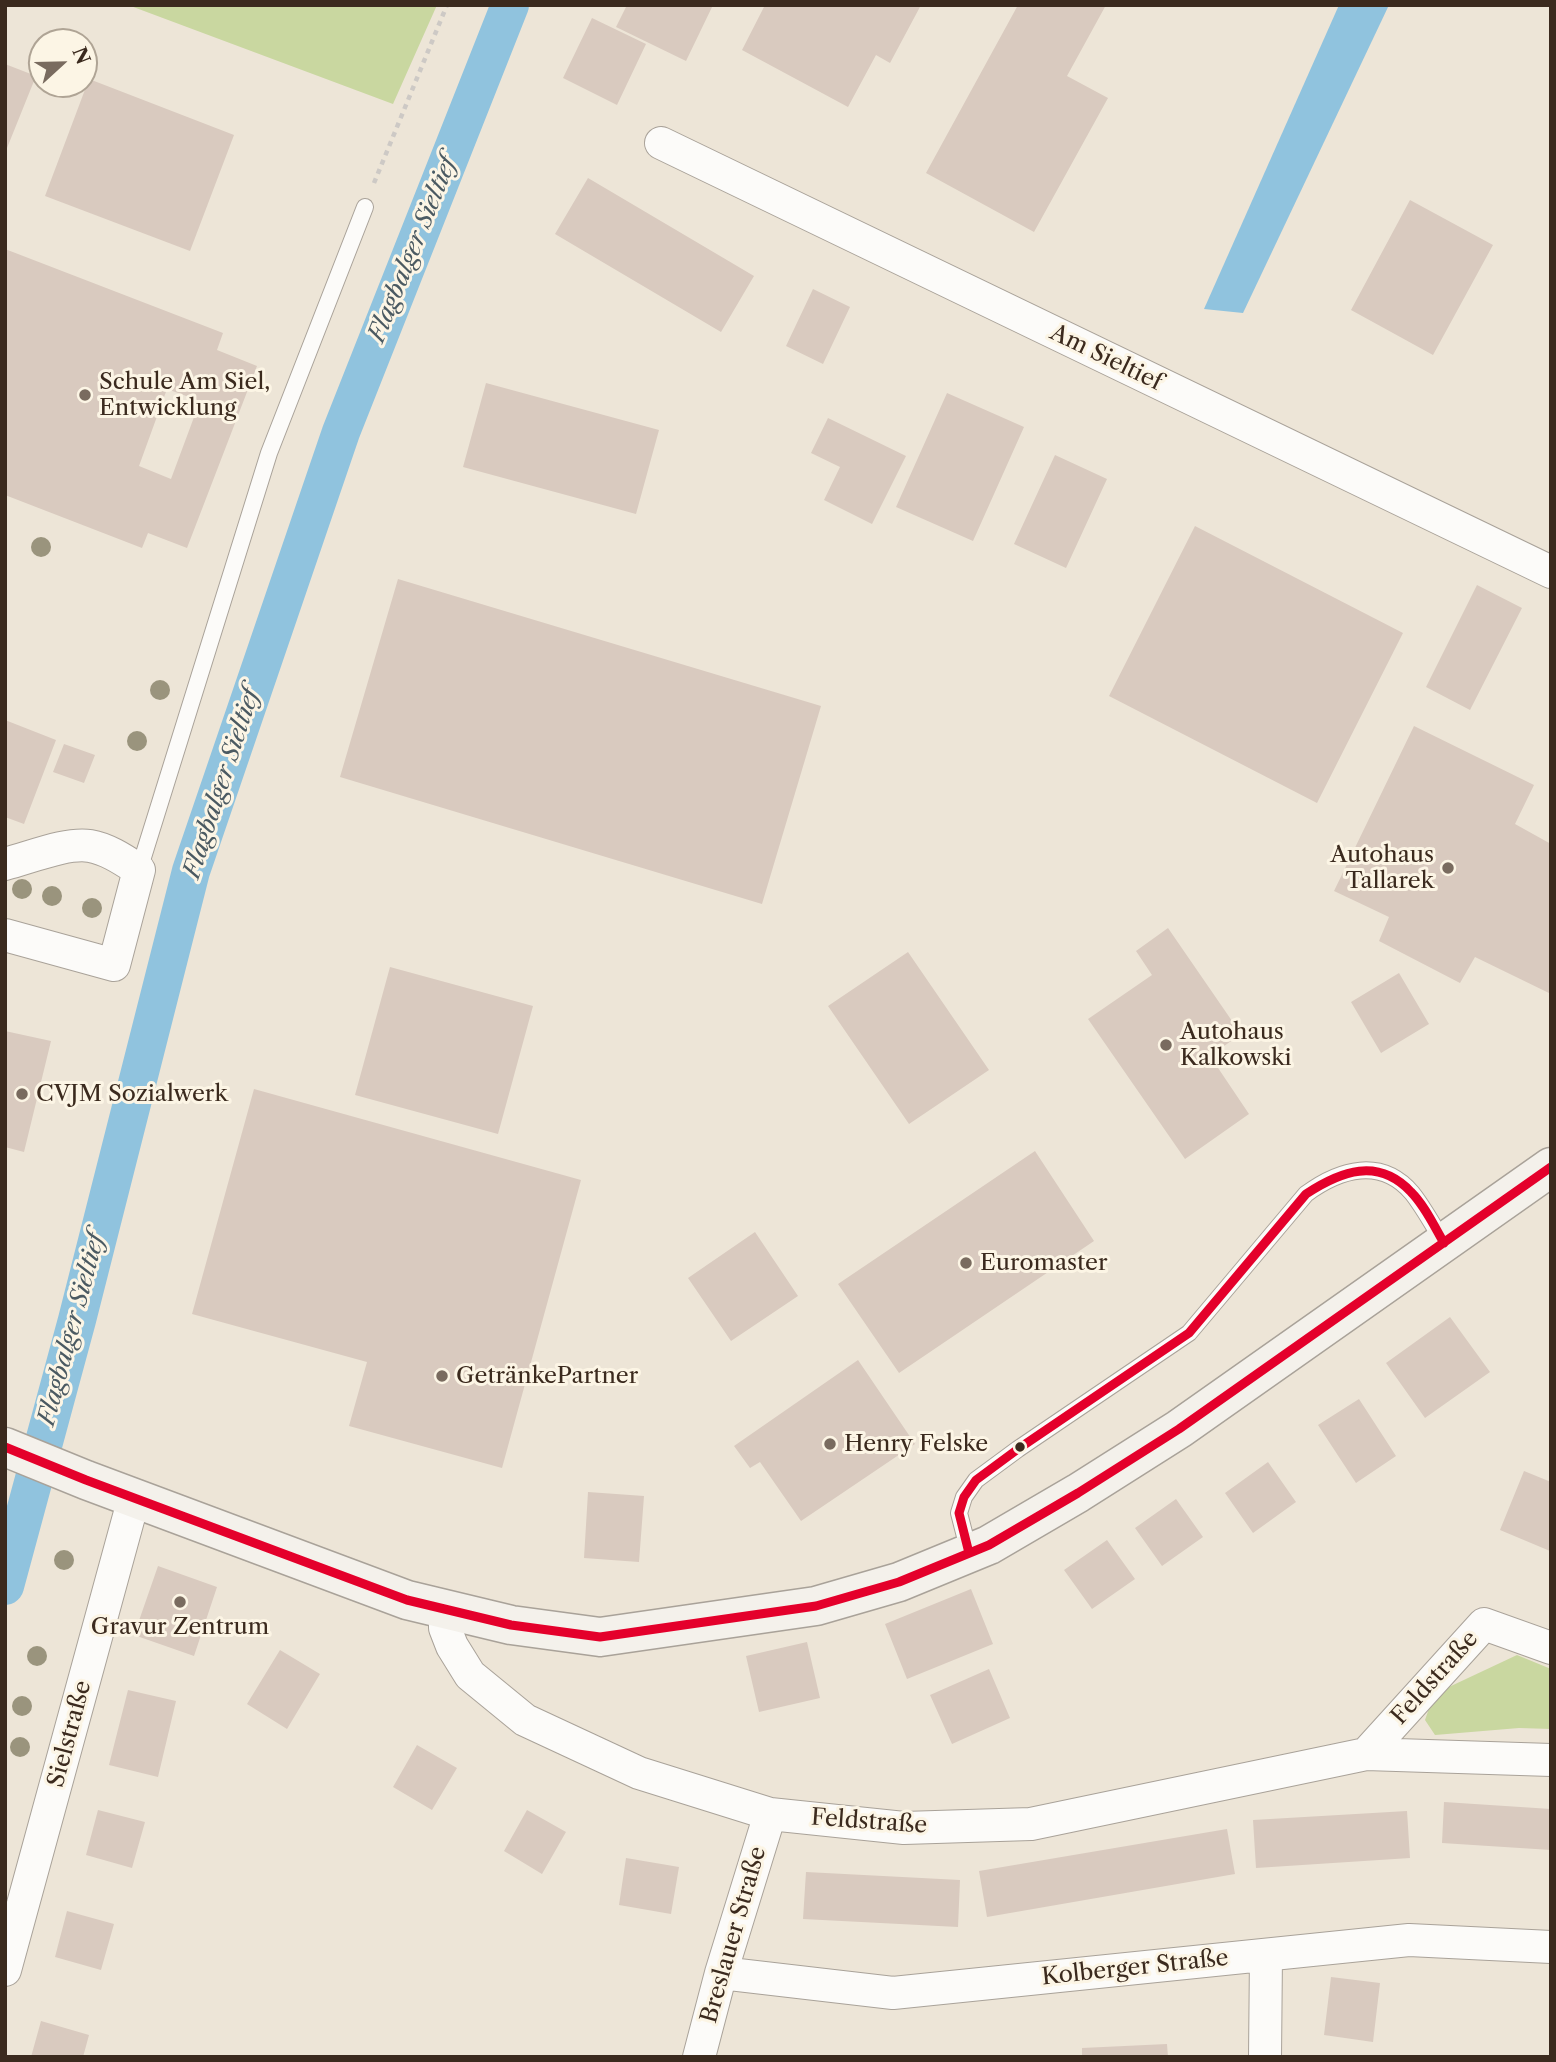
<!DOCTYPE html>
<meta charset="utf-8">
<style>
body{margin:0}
#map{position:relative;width:1556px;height:2062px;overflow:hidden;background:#ede5d7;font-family:"Libre Caslon Text",serif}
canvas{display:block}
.frame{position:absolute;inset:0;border:7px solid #3b2a1e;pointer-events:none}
.north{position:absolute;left:28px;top:28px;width:70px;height:70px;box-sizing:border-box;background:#fcf5e5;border:2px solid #afa495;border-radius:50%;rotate:68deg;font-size:19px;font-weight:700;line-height:28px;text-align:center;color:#3b2a1e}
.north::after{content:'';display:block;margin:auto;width:24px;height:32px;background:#796b5f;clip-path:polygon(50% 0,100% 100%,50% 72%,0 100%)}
</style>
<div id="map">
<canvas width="1556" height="2062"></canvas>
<div class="frame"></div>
<div class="north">N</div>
</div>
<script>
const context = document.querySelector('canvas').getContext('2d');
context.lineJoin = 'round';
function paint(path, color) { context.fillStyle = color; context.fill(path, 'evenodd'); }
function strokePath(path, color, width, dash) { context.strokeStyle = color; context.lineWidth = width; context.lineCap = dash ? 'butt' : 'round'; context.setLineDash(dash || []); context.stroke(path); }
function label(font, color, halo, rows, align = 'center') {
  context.font = font + ' "Libre Caslon Text",serif'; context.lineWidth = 6; context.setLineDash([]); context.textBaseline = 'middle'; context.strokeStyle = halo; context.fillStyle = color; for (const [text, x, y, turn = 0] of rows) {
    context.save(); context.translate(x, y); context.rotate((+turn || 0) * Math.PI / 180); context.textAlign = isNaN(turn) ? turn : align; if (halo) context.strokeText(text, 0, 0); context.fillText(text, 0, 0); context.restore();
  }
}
paint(new Path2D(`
 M128,5H437L393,104Z
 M1517,1655L1551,1669V1729L1519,1728L1435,1735L1425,1720L1434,1694Z`), '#c9d7a0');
paint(new Path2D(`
 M1339,5H1389L1243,313L1204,309Z`), '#90c3de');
strokePath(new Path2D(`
 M5,1586L77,1320L191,871L341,432L510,5`), '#90c3de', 38);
paint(new Path2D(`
 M627,5H713L686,61L616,27Z
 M765,5H921L890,63L876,55L848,107L742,50Z
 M1018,5H1106L1067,76L1108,98L1034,232L926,173Z
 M592,18L646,44L617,105L563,78Z
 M5,64L36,76L5,153Z
 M89,79L234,135L190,251L45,196Z
 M588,178L754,276L721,332L555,234Z
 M1410,200L1493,245L1433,355L1351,310Z
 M5,249L223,333L217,350L257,366L187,548L148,533L142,548L5,495ZM167,389L200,401L171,479L139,466Z
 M813,289L850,307L823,364L786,346Z
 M486,383L659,430L636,514L463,467Z
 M947,393L1024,427L973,541L896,507Z
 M828,418L906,456L872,524L824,500L840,467L811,453Z
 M1055,455L1107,479L1066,568L1014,544Z
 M1195,526L1403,633L1317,803L1109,696Z
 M398,579L821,706L762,904L340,777Z
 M1477,585L1522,608L1470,710L1426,687Z
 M5,720L56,740L24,824L5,817Z
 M1414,726L1534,785L1515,824L1551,844V994L1475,957L1460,983L1379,941L1389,917L1334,891Z
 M64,744L95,755L84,783L53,772Z
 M1168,928L1241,1034L1210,1056L1249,1114L1185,1159L1088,1019L1152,975L1136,951Z
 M908,952L989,1070L909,1124L828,1006Z
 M390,967L533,1006L498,1134L355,1095Z
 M1399,973L1429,1024L1381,1053L1351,1002Z
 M5,1031L51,1041L24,1152L5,1147Z
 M254,1089L581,1180L502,1468L349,1426L367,1362L192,1314Z
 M1035,1151L1094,1241L899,1373L838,1284Z
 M755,1232L798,1296L731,1341L688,1278Z
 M1450,1317L1490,1372L1425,1418L1386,1363Z
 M858,1360L915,1444L801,1521L760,1462L750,1468L734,1446Z
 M1359,1399L1396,1456L1356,1483L1318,1425Z
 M1268,1462L1296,1502L1253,1533L1225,1493Z
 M1524,1471L1551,1482L1550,1551L1500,1530Z
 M588,1492L644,1496L639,1562L584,1558Z
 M1176,1499L1203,1537L1162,1566L1135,1528Z
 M1107,1540L1135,1579L1092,1609L1064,1570Z
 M158,1566L217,1587L194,1656L134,1635Z
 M971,1589L993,1644L907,1679L885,1624Z
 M807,1642L820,1698L759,1712L746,1656Z
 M280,1650L320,1674L287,1729L247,1704Z
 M989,1669L1010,1718L952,1744L930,1695Z
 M128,1690L176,1701L158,1777L109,1765Z
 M417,1745L457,1768L432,1810L393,1787Z
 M1444,1802L1551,1809V1850L1442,1843Z
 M98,1810L145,1822L132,1868L86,1855Z
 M527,1810L566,1832L542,1874L504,1851Z
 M1407,1811L1410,1858L1256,1868L1253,1820Z
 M1227,1829L1235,1874L987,1917L979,1871Z
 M626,1858L679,1867L671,1914L619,1905Z
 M806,1872L960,1880L958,1927L803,1919Z
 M67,1911L114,1924L101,1970L55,1957Z
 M1331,1977L1380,1983L1373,2042L1324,2035Z
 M41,2021L89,2035L83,2057H31Z
 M1167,2044L1168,2057H1082V2048Z`), '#d9cabf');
const lane = new Path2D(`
 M139,870L269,453L365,207
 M969,1552L959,1513L964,1497L976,1480L1018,1449L1189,1333L1306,1194C1340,1169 1381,1157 1412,1193C1424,1208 1434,1227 1444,1243`);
const street = new Path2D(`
 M661,143L1551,572
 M5,864C29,858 67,842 90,846C108,849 125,861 139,870L114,965L5,935
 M445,1609V1628L452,1646L470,1675L525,1720L639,1773L770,1814L904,1828L1031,1824L1366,1754L1551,1760
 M1366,1754L1484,1624L1551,1648
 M5,1970L134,1498
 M721,1973L893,1993L1409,1940L1551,1947
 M699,2057L721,1973L770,1814
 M1265,2057L1266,1955`);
const secondary = new Path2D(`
 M5,1447L86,1480L407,1600L511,1625L600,1637L816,1606L899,1582L989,1545L1078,1493L1179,1429L1551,1167`);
strokePath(lane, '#a9a299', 18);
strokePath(street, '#a9a299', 34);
strokePath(secondary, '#a9a299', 41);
strokePath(new Path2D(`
 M374,183L447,5`), '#cdc9c5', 4.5, [5, 5]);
strokePath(lane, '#fcfbf9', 16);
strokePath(street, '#fcfbf9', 32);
strokePath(secondary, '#f4f1eb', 38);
strokePath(new Path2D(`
 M5,1447L86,1480L407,1600L511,1625L600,1637L816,1606L899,1582L989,1545L1078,1493L1179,1429L1551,1167
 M969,1553L959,1513L964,1497L976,1480L1018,1449L1189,1333L1306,1194C1341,1171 1378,1157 1411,1192C1425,1206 1434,1226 1444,1243`), '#e4002b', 9);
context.fillStyle = '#9a947d';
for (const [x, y] of [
 [41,547],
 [160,690],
 [137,741],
 [22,889],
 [52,896],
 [92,908],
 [64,1560],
 [37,1656],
 [22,1706],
 [20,1747]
]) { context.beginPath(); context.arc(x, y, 10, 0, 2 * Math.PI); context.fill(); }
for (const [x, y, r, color] of [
 [85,395,7,"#796b5f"],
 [1448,868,7,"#796b5f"],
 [1166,1045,7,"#796b5f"],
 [22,1094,7,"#796b5f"],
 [966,1263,7,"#796b5f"],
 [442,1376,7,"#796b5f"],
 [830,1444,7,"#796b5f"],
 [1020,1447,6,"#3b2a1e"],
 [180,1602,7,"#796b5f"]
]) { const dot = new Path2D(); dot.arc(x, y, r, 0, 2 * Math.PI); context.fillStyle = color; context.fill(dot); strokePath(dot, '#fcf5e5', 2.5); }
label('23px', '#3b2a1e', '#fcf5e5', [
 ["Am Sieltief",1106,358,26],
 ["Feldstraße",1435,1678,-48],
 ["Sielstraße",70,1734,-75],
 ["Feldstraße",869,1822,4],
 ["Breslauer Straße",734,1935,-74],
 ["Kolberger Straße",1135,1968,-6]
]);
label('23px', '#3b2a1e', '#fcf5e5', [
 ["Schule Am Siel,",99,382],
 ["Entwicklung",99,408],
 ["Autohaus",1434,855,"right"],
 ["Tallarek",1434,881,"right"],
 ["Autohaus",1180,1032],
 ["Kalkowski",1180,1058],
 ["CVJM Sozialwerk",36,1094],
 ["Euromaster",980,1263],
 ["GetränkePartner",456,1376],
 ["Henry Felske",844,1444],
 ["Gravur Zentrum",180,1627,"center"]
], 'left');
label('italic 24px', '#4b5a62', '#fcf5e5', [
 ["Flagbalger Sieltief",413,250,-68],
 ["Flagbalger Sieltief",222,784,-72],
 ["Flagbalger Sieltief",72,1330,-75]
]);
</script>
